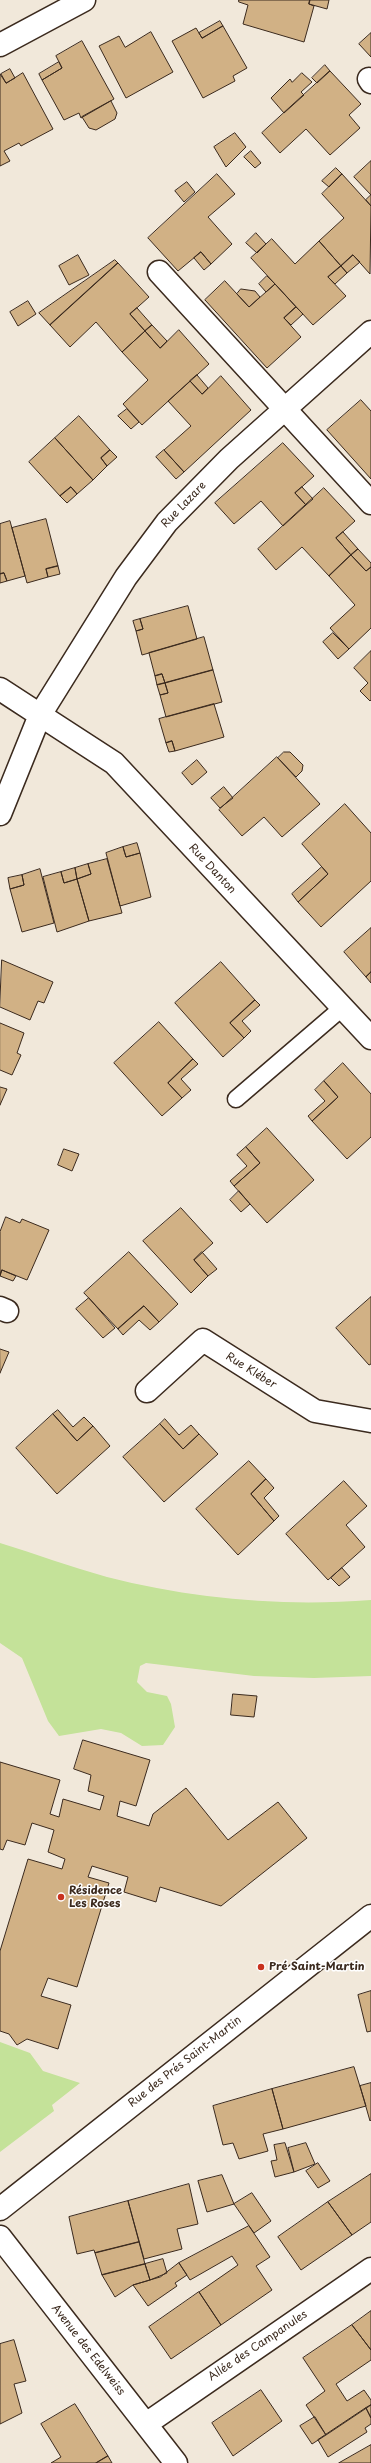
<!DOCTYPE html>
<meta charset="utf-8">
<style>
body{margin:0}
canvas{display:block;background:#f1e8da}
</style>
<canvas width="371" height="2463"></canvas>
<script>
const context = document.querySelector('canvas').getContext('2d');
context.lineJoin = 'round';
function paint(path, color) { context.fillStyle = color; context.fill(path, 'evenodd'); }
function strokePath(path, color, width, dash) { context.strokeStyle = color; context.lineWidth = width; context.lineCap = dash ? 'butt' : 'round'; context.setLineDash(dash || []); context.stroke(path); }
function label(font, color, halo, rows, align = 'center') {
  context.font = font + ' "Playpen Sans",sans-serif'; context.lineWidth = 3; context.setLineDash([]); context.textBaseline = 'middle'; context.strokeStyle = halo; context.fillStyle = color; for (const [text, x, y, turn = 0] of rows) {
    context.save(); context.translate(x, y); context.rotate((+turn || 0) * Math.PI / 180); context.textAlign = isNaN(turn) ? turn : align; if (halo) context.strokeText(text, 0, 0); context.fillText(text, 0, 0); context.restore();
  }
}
paint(new Path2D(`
 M0,1543C36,1554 71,1567 107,1577C193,1599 283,1607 371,1600V1676L314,1678L254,1676L146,1663L140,1666L137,1682L147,1692L167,1696L171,1704L175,1727L163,1745L142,1746L121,1733L101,1729L59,1736L48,1721L22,1658L0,1643Z
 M0,2042L30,2053L43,2071L80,2083L52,2105L54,2111L0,2152Z`), '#c4e299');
const building = new Path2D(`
 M239,0H310L309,4L314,6L304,42L243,24L248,5L239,2Z
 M310,0H329L327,9L309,4Z
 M220,21L223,26L202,38L199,33Z
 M223,26L247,68L233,76L235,81L203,98L172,41L196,28L202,38Z
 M151,32L173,72L126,98L99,46L119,36L125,47Z
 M371,33V57L359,44Z
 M82,41L114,99L81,118L79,113L64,120L42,80L62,68L56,56Z
 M59,62L62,68L42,80L39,74Z
 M325,65L330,71L317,83L312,78Z
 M10,69L15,78L6,83L1,74Z
 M330,71L361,104L349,115L360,128L330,155L306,129L280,153L262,133Z
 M23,73L53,129L21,146L19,143L4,151L10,161L0,166V74L6,83Z
 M302,73L312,82L301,92L304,95L284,113L271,98L290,79L292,82Z
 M111,101L117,113L115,119L96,130L89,128L82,117Z
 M235,133L246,147L226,167L214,147Z
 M251,151L261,163L255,168L244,157Z
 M371,161V195L354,177Z
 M336,168L342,174L329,187L322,181Z
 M217,174L235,194L208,217L232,244L211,264L201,252L178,271L148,238Z
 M342,174L371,206L370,274L353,255L341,266L319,241L344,218L322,194Z
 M187,182L195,192L184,202L175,191Z
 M371,195V206L366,200Z
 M256,233L266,244L257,253L246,243Z
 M272,239L295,264L319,241L341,266L328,277L346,296L313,325L251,258Z
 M201,252L211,264L204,270L194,258Z
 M78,255L89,275L69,285L59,266Z
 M353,255L360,262L347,273L341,266Z
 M115,260L118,263L50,325L39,313Z
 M118,263L149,297L130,314L145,331L122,352L96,322L70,347L50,325Z
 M341,266L347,273L335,284L328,277Z
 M267,276L275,284L266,292L259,284Z
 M225,281L249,307L275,284L296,307L284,318L301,337L267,368L205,300Z
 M241,289L255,291L260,297L249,307L237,294Z
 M28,301L36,314L18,326L10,312Z
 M296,307L303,314L291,325L284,318Z
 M137,308L152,325L145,331L130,314Z
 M152,325L167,341L160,348L145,331Z
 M179,330L209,364L142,425L123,404L148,380L122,352L145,331L160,348Z
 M197,375L208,388L202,394L190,381Z
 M221,376L251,410L184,472L164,450L191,426L168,401L190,381L202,394Z
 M361,400L371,411V479L327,430Z
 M127,409L139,422L131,429L118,416Z
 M79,416L110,450L101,458L107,466L93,480L55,438Z
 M55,438L93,480L77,494L71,487L60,496L29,462Z
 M283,443L314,476L295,493L306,505L283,526L261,501L234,524L215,503Z
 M110,450L117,457L107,466L101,458Z
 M164,450L184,472L176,479L156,457Z
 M71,487L77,494L67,503L60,496Z
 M302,487L313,499L306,505L295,493Z
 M324,488L355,521L336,538L351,555L329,576L302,547L276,570L258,549Z
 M46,519L58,566L46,569L48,577L27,583L12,528Z
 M10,521L25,576L7,581L4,573L0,574V524Z
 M343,532L358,549L351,555L336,538Z
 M358,549L371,563V567L366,571L351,555Z
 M351,555L366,571L371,567V628L349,649L330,628L355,605L329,576Z
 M58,566L60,574L48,577L46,569Z
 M4,573L7,581L0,583V574Z
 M188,606L197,639L142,655L136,631L143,629L140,619Z
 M140,619L143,629L136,631L133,621Z
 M333,633L349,649L338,659L323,642Z
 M204,637L213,670L165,683L162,674L155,676L149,653Z
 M371,651V700L370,701L360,691L368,683L354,668Z
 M213,670L222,702L166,717L160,695L168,693L165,683Z
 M162,674L165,683L157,685L155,676Z
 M165,683L168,693L160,695L157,685Z
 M214,704L224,737L175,751L172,741L166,743L159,719Z
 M172,741L175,751L169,752L166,743Z
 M284,752H290L303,765L302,771L296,777L278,758Z
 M277,757L320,804L282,837L264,817L242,836L219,810Z
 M197,760L207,772L192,785L182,773Z
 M224,787L233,798L220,808L211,798Z
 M345,804L371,833V881L321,927L298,902L328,874L302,844Z
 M137,843L140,853L126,857L123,847Z
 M123,847L126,857L140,853L151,897L120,906L106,853Z
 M107,859L122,913L89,921L77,879L91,874L88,864Z
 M88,864L91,874L77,879L75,868Z
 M322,867L328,874L298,902L292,894Z
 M75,868L77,879L64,883L61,872Z
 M40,869L54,923L22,932L10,889L24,885L22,875Z
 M61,872L64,883L77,879L89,921L57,932L43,877Z
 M22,875L24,885L10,889L8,878Z
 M371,928V972L366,977L344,952Z
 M2,960L53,982L44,1003L38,1001L30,1020L0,1007Z
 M221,962L255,1000L230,1023L244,1038L223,1057L175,1003Z
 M371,972V983L366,977Z
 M255,1000L260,1005L242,1021L251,1031L244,1038L230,1023Z
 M159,1022L193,1059L168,1083L182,1098L162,1116L114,1063Z
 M0,1023L24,1033L17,1053L21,1055L12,1075L0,1070Z
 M193,1059L198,1064L181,1079L191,1090L182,1098L168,1083Z
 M343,1063L371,1094V1137L347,1159L312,1121L338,1097L324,1081Z
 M324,1081L338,1097L312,1121L308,1116L325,1101L315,1090Z
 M0,1087L7,1089L0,1105Z
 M267,1128L314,1180L267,1223L234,1186L260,1163L246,1147Z
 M246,1147L260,1163L234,1186L230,1181L247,1166L237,1155Z
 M64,1149L79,1154L72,1171L58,1165Z
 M239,1191L250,1204L241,1212L230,1200Z
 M181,1208L213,1243L194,1260L208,1276L191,1293L143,1241Z
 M6,1217L20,1223L22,1219L49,1230L27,1280L2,1270L0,1276V1232Z
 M129,1252L178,1304L159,1322L144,1306L118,1329L84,1293Z
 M202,1252L217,1269L208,1276L194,1260Z
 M2,1270L16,1276L13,1281L0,1276Z
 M371,1297V1364L369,1365L336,1328Z
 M89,1298L115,1328L103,1338L76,1309Z
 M144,1306L159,1322L150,1330L139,1320L123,1335L118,1329Z
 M0,1349L9,1352L0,1373Z
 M58,1410L73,1427L84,1417L93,1426L77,1441L53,1414Z
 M53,1414L77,1441L93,1426L110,1446L57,1494L16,1448Z
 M165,1419L179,1435L191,1425L199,1434L183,1449L160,1424Z
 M160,1424L183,1449L199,1434L218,1454L164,1502L123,1457Z
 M249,1461L266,1479L251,1494L274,1521L238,1555L196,1509Z
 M266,1479L274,1488L264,1498L279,1516L274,1521L251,1494Z
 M344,1481L367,1506L346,1525L365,1547L328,1580L286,1534Z
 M342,1568L350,1577L339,1586L331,1578Z
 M233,1694L257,1696L254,1717L231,1715Z
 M83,1740L150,1760L136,1806L120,1801L117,1816L149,1826L153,1814L186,1788L228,1840L278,1802L307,1838L221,1906L160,1887L156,1902L124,1892L128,1877L92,1866L88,1877L109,1883L77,1987L48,1978L41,1996L71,2005L58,2049L27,2039L17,2045L9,2034L0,2031V1951L28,1859L62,1869L65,1859L48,1852L54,1830L32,1823L25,1845L7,1840L3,1850L0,1849V1762L60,1780L50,1814L59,1817L63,1799L100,1810L104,1796L88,1791L91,1775L74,1769Z
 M371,1991V2031L367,2032L358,1995Z
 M354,2067L366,2106L283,2129L272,2089Z
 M371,2083V2120L370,2121L360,2086Z
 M272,2089L283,2129L263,2134L268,2151L239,2159L233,2143L223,2145L213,2106Z
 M285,2143L294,2172L275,2177L271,2161L277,2160L274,2145Z
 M306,2143L315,2164L294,2172L288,2148Z
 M318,2163L330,2181L318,2188L306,2171Z
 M371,2174V2222L352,2235L328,2202Z
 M222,2175L234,2204L207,2212L198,2181Z
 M189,2184L198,2224L177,2229L182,2249L144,2259L128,2201Z
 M252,2193L271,2221L254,2233L234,2204Z
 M128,2201L139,2242L95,2253L94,2250L77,2254L69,2217Z
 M328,2202L352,2235L301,2270L278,2237Z
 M249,2226L270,2257L256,2266L272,2290L221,2325L199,2292L238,2265L232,2256L190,2280L179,2263Z
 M139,2242L145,2264L102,2275L95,2253Z
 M163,2259L167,2273L150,2280L145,2264Z
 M179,2263L187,2275L175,2283L177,2286L148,2306L133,2285L160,2277Z
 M145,2264L150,2280L133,2285L115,2297L102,2275Z
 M199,2292L221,2325L171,2359L149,2327Z
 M371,2311V2350L352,2325Z
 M352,2325L371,2350V2360L336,2384L347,2401L364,2390L371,2400V2405L326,2435L306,2405L325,2391L303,2358Z
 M14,2340L26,2381L14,2384L22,2413L0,2424V2344Z
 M261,2390L282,2421L233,2456L212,2423Z
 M75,2404L108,2456L96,2463H51L61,2457L41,2424Z
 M371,2405V2418L366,2408Z
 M366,2408L371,2418V2424L365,2428L367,2432L328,2457L318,2440Z
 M315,2417L326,2435L312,2444L300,2426Z
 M371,2445V2463H339Z
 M108,2456L112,2463H96Z`);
paint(building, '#d1b185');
strokePath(building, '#3b2a1e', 1);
const service = new Path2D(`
 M236,1099L342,1008`);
const minor = new Path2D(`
 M0,45L84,0
 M369,79L371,82
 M159,272L371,503
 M371,332L229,459L167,522L126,577L40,715L114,763L371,1038
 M0,689L40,715L0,814
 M0,1308L7,1311
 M147,1391L203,1340L315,1411L371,1421
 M0,2237L176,2463
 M146,2424L371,2269`);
const tertiary = new Path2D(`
 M0,2209L371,1916`);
strokePath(service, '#3b2a1e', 19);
strokePath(minor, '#3b2a1e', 25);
strokePath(tertiary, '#3b2a1e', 25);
strokePath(service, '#fff', 16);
strokePath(minor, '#fff', 22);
strokePath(tertiary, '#fff', 22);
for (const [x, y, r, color] of [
 [61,1897,4,"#c8321e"],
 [261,1967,4,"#c8321e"]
]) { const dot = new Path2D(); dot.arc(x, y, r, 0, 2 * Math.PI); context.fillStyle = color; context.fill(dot); strokePath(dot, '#fff', 1.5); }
label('11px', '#3b2a1e', '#fff', [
 ["Rue Lazare",184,505,-46],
 ["Rue Danton",212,869,47],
 ["Rue Kléber",251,1371,32],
 ["Rue des Prés Saint-Martin",185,2062,-38],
 ["Allée des Campanules",258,2346,-34],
 ["Avenue des Edelweiss",88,2350,52]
]);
label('bold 11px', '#3b2a1e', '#fff', [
 ["Résidence",69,1891],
 ["Les Roses",69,1904],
 ["Pré Saint-Martin",269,1967]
], 'left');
</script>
